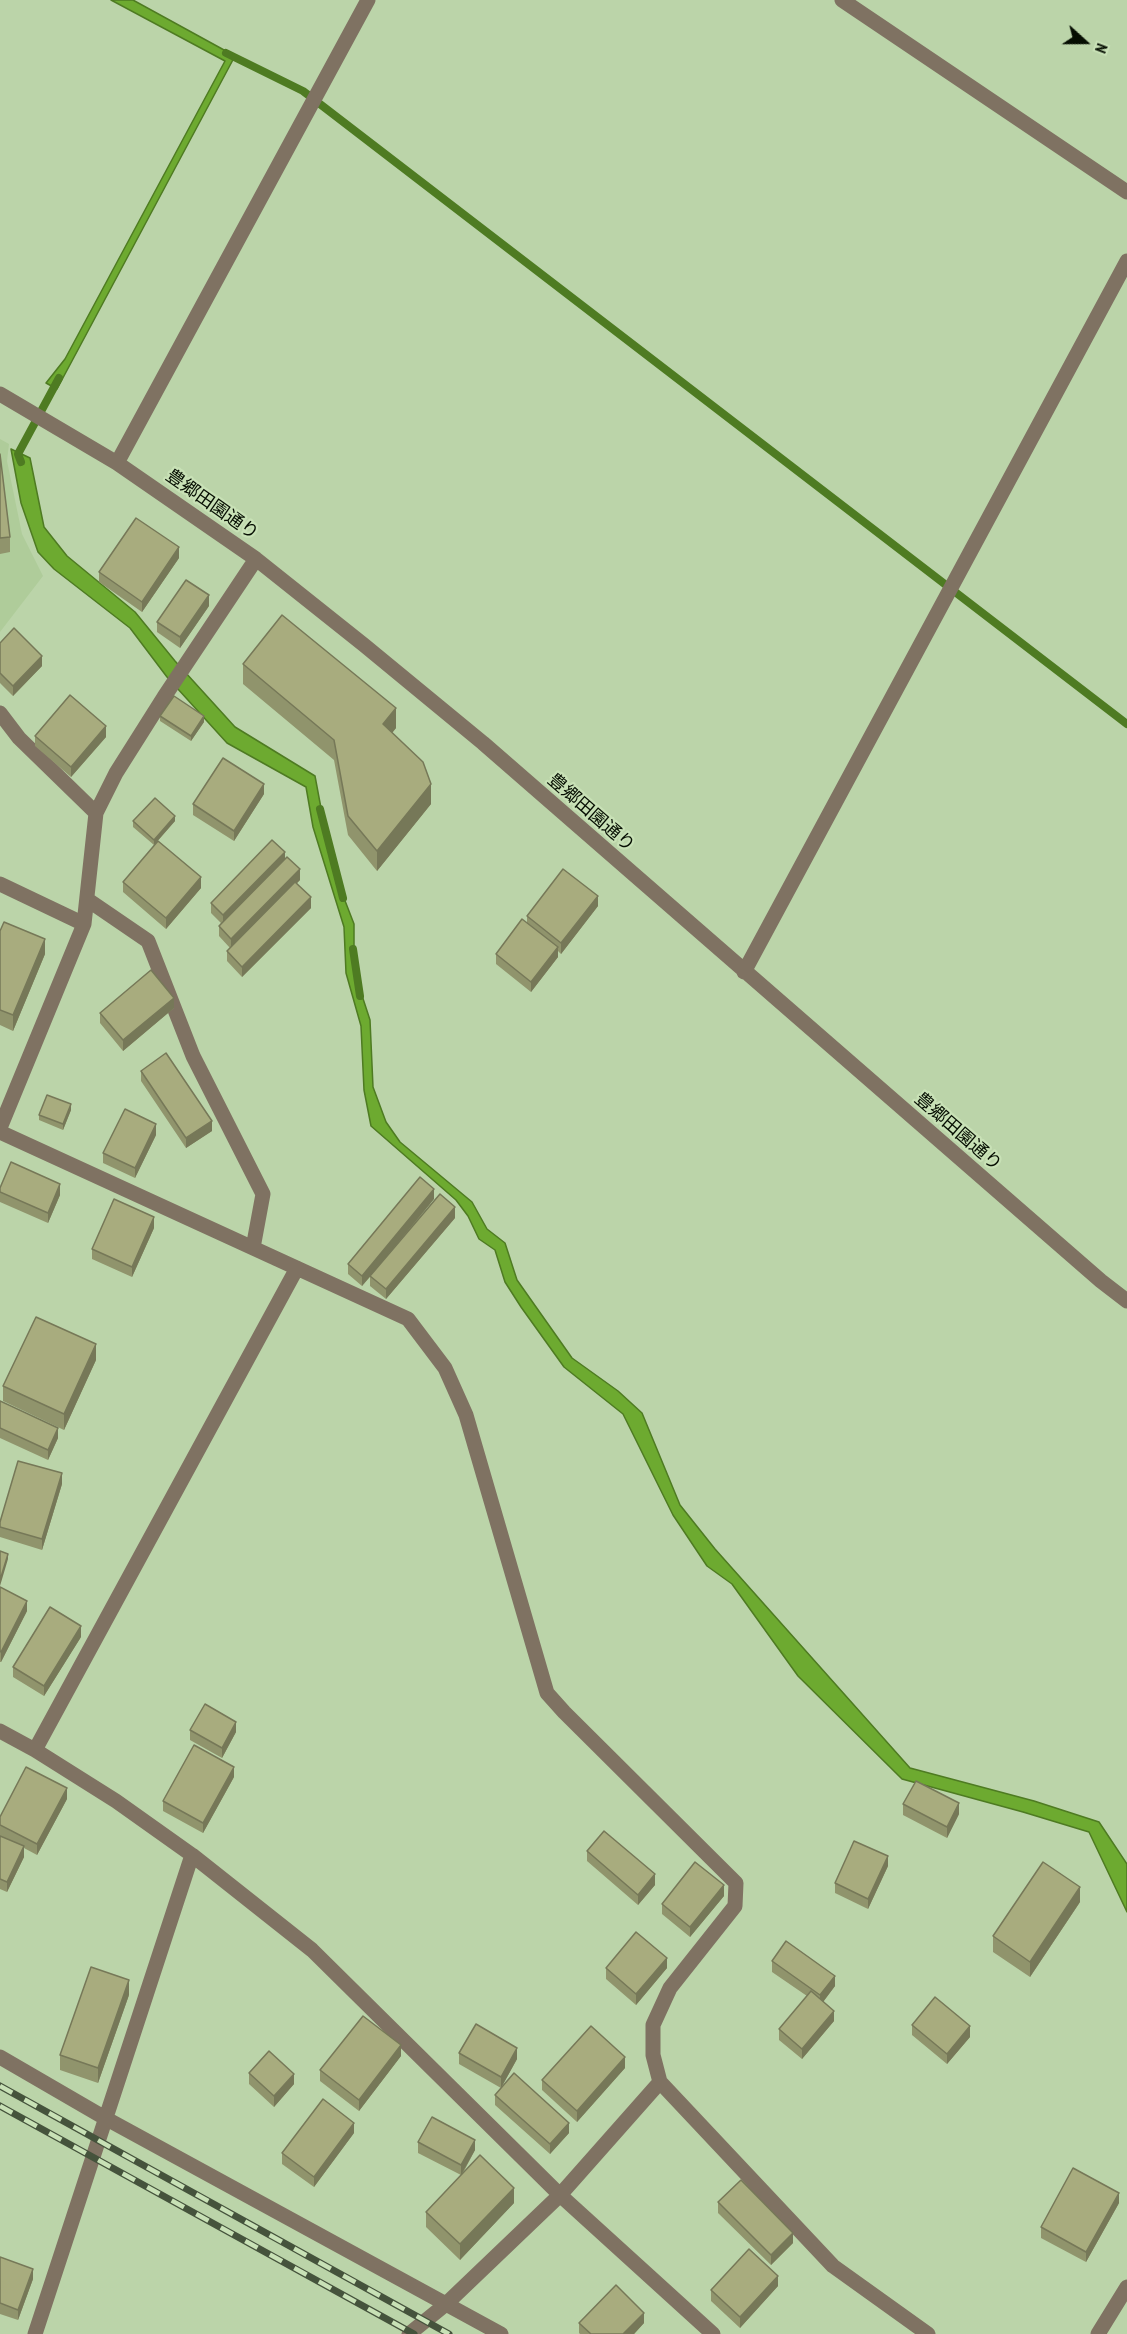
<!DOCTYPE html>
<meta charset="utf-8">
<style>
body{margin:0}
#map{position:relative;width:1127px;height:2334px;overflow:hidden;background:#bbd4a9;font-family:"PT Sans Narrow",sans-serif}
canvas{display:block}
.north{position:absolute;left:1055px;top:12px;width:60px;height:60px;-webkit-text-stroke:4px #c8e1b6;paint-order:stroke;rotate:111deg;font-size:16px;font-weight:700;line-height:24px;text-align:center;color:#060e02}
.north::after{content:'';display:block;margin:auto;width:21px;height:27px;background:#060e02;clip-path:polygon(50% 0,100% 100%,50% 72%,0 100%)}
</style>
<div id="map">
<canvas width="1127" height="2334"></canvas>
<div class="north">N</div>
</div>
<script>
const context = document.querySelector('canvas').getContext('2d');
context.lineJoin = 'round';
function paint(path, color) { context.fillStyle = color; context.fill(path, 'evenodd'); }
function strokePath(path, color, width, dash) { context.strokeStyle = color; context.lineWidth = width; context.lineCap = dash ? 'butt' : 'round'; context.setLineDash(dash || []); context.stroke(path); }
function label(font, color, halo, rows, align = 'center') {
  context.font = font + ' "PT Sans Narrow","Noto Sans JP",sans-serif'; context.lineWidth = 4.5; context.setLineDash([]); context.textBaseline = 'middle'; context.strokeStyle = halo; context.fillStyle = color; for (const [text, x, y, turn = 0] of rows) {
    context.save(); context.translate(x, y); context.rotate((+turn || 0) * Math.PI / 180); context.textAlign = isNaN(turn) ? turn : align; if (halo) context.strokeText(text, 0, 0); context.fillText(text, 0, 0); context.restore();
  }
}
paint(new Path2D(`
 M0,439L9,444L7,461L22,534L43,576L0,632Z`), '#afcc9a');
const water = new Path2D(`
 M111,0H133L235,56L57,389L46,383L65,359L225,61Z
 M11,449L30,458L44,527L67,556L135,612L175,661L235,727L315,776L332,867L354,924V971L370,1020L373,1087L386,1122L400,1142L472,1202L487,1229L505,1243L517,1280L572,1358L618,1391L642,1413L680,1505L715,1549L910,1768L1034,1801L1099,1822L1127,1864V1912L1089,1832L1023,1812L902,1779L798,1676L732,1584L707,1566L673,1515L623,1414L564,1367L521,1307L505,1282L495,1250L479,1239L468,1216L456,1200L371,1126L364,1090L361,1026L346,973L344,927L313,827L306,787L227,743L167,677L130,628L54,569L38,552L21,503Z`);
paint(water, '#6daa30');
strokePath(water, '#4e7b22', 1.5);
strokePath(new Path2D(`
 M226,53L303,91L1127,724
 M21,462L18,454L59,378
 M320,809L343,898
 M353,949L360,996`), '#4e7b22', 8);
strokePath(new Path2D(`
 M842,0L1127,192
 M0,394L117,463L256,559L364,645L483,743L1101,1281L1127,1301
 M117,463L368,0
 M0,713L19,738L96,813
 M0,884L84,924
 M88,900L148,941L193,1056L263,1194L253,1248
 M744,972L1127,261
 M0,1128L84,924L96,813L116,773L164,697L256,559
 M0,1132L408,1319L445,1368L466,1415L547,1693L564,1712L736,1883L735,1906L670,1988L653,2025V2055L660,2082L560,2195L446,2304L409,2334
 M0,1731L35,1750L116,1801L192,1855L312,1950L560,2195L713,2334
 M35,1750L297,1268
 M0,2057L105,2118L501,2334
 M660,2082L833,2266L928,2334
 M35,2334L192,1855
 M1098,2334L1127,2287`), '#7f7262', 15);
const rail = new Path2D(`
 M0,2086L449,2334
 M0,2106L414,2334`);
strokePath(rail, '#45533c', 7);
strokePath(rail, '#c8e1b6', 4.5, [14]);
paint(new Path2D(`
 M0,454L10,537V552L0,554Z
 M179,558L142,612L99,582V572Z
 M209,606L180,648L157,632V622Z
 M0,643L42,666L13,696L0,683Z
 M243,664L396,728L392,733L431,804L377,871L348,835L334,760L243,684Z
 M160,716L204,722L191,741L160,721Z
 M35,736L106,737L71,777L35,746Z
 M264,794L234,841L193,815V804Z
 M133,821H175L154,845L133,827Z
 M285,860L300,880L297,883L311,908L242,977L227,961V951L230,948L219,936V926L221,923L211,913V903Z
 M123,882L201,888L166,929L123,892Z
 M598,906L561,954L558,951V957L531,992L496,964V954L527,923V916Z
 M0,931L45,954L13,1031L0,1025Z
 M174,1008L123,1051L100,1023V1013Z
 M141,1071L212,1131L186,1148L141,1081Z
 M71,1110L63,1130L39,1120V1115Z
 M156,1135L135,1178L103,1163V1153Z
 M0,1188L60,1195L48,1223L0,1202Z
 M434,1199L403,1238L455,1218L386,1299L370,1286V1277L362,1286L348,1274V1264Z
 M154,1228L132,1277L92,1259V1249Z
 M96,1360L64,1430L3,1401V1386Z
 M0,1401L58,1438L48,1460L0,1438Z
 M62,1484L42,1550L0,1537V1522Z
 M0,1587L27,1611L1,1662H0Z
 M81,1637L44,1696L13,1677V1667Z
 M190,1730L236,1732L222,1758L190,1740Z
 M234,1777L203,1833L163,1811V1801Z
 M67,1799L37,1855L24,1848V1857L7,1892L0,1889V1817Z
 M903,1804L959,1814L947,1838L903,1815Z
 M587,1851L655,1885L638,1905L587,1861Z
 M888,1866L868,1909L835,1893V1883Z
 M724,1896L690,1937L662,1914V1904Z
 M1080,1902L1030,1977L993,1952V1936Z
 M772,1961L835,1986L823,2002L834,2021L802,2059L779,2040V2029L807,1996L772,1972Z
 M606,1968H667L636,2005L606,1979Z
 M129,1995L98,2083L60,2070V2055Z
 M912,2025L970,2037L947,2064L912,2035Z
 M459,2053L517,2059L501,2088L459,2064Z
 M401,2056L359,2111L320,2081V2070Z
 M625,2068L577,2122L542,2090V2080Z
 M249,2073L294,2084L274,2107L249,2084Z
 M495,2095L569,2133L550,2154L495,2105Z
 M354,2133L314,2187L282,2164V2153Z
 M418,2142L475,2150L462,2175L514,2203L460,2260L426,2227V2212L461,2175L418,2153Z
 M718,2202L793,2243L771,2265L718,2213Z
 M1119,2203L1086,2262L1041,2238V2227Z
 M0,2257L33,2279L18,2320L0,2314Z
 M778,2286L740,2328L711,2301V2290Z
 M579,2323H644L634,2334H580L579,2333Z`), '#90946c');
paint(new Path2D(`
 M179,547V558L142,612V602Z
 M209,595V606L180,648V637Z
 M42,656V666L13,696V686Z
 M396,708V728L383,744V724Z
 M204,716V722L191,741V736Z
 M106,726V737L71,777V767Z
 M264,784V794L234,841V831Z
 M431,784V804L377,871V851Z
 M175,816V821L154,845V840Z
 M285,852V863L223,925V915Z
 M300,869V880L231,949V939Z
 M201,877V888L166,929V918Z
 M598,896V906L561,954V943Z
 M311,897V908L242,977V967Z
 M45,939V954L13,1031V1015Z
 M558,947V957L531,992V982Z
 M174,998V1008L123,1051V1040Z
 M71,1104V1110L63,1130V1124Z
 M212,1121V1131L186,1148V1138Z
 M156,1124V1135L135,1178V1168Z
 M60,1184V1195L48,1223V1213Z
 M434,1189V1199L362,1286V1276Z
 M455,1207V1218L386,1299V1289Z
 M154,1217V1228L132,1277V1267Z
 M96,1344V1360L64,1430V1414Z
 M58,1428V1438L48,1460V1450Z
 M62,1473V1484L42,1550V1539Z
 M8,1554V1559L0,1586V1580Z
 M27,1601V1611L1,1662V1652Z
 M81,1626V1637L44,1696V1686Z
 M236,1722V1732L222,1758V1748Z
 M234,1767V1777L203,1833V1823Z
 M67,1788V1799L37,1855V1844Z
 M959,1803V1814L947,1838V1827Z
 M24,1846V1857L7,1892V1882Z
 M888,1856V1866L868,1909V1899Z
 M655,1874V1885L638,1905V1895Z
 M724,1885V1896L690,1937V1927Z
 M1080,1887V1902L1030,1977V1962Z
 M667,1958V1968L636,2005V1994Z
 M835,1976V1986L820,2006V1995Z
 M129,1980V1995L98,2083V2068Z
 M834,2011V2021L802,2059V2049Z
 M970,2026V2037L947,2064V2054Z
 M401,2045V2056L359,2111V2100Z
 M517,2048V2059L501,2088V2077Z
 M625,2057V2068L577,2122V2111Z
 M294,2074V2084L274,2107V2096Z
 M354,2123V2133L314,2187V2177Z
 M569,2123V2133L550,2154V2144Z
 M475,2140V2150L461,2175V2165Z
 M514,2188V2203L460,2260V2244Z
 M1119,2193V2203L1086,2262V2252Z
 M793,2233V2243L771,2265V2255Z
 M33,2269V2279L18,2320V2310Z
 M778,2276V2286L740,2328V2317Z
 M644,2313V2323L634,2334H623Z`), '#767858');
const building = new Path2D(`
 M0,454L10,537L0,538Z
 M136,518L179,547L142,602L99,572Z
 M186,580L209,595L180,637L157,622Z
 M282,615L396,708L383,724L423,762L431,784L377,851L348,816L334,740L243,664Z
 M14,628L42,656L13,686L0,673V643Z
 M70,695L106,726L71,767L35,736Z
 M174,696L204,716L191,736L160,716Z
 M223,758L264,784L234,831L193,804Z
 M155,798L175,816L154,840L133,821Z
 M272,840L285,852L223,915L211,903Z
 M158,841L201,877L166,918L123,882Z
 M287,857L300,869L231,939L219,926Z
 M563,869L598,896L561,943L527,916Z
 M295,882L311,897L242,967L227,951Z
 M522,919L558,947L531,982L496,954Z
 M4,922L45,939L13,1015L0,1010V931Z
 M151,970L174,998L123,1040L100,1013Z
 M166,1053L212,1121L186,1138L141,1071Z
 M47,1095L71,1104L63,1124L39,1115Z
 M125,1109L156,1124L135,1168L103,1153Z
 M11,1162L60,1184L48,1213L0,1192V1188Z
 M420,1177L434,1189L362,1276L348,1264Z
 M440,1194L455,1207L386,1289L370,1276Z
 M114,1199L154,1217L132,1267L92,1249Z
 M36,1317L96,1344L64,1414L3,1386Z
 M0,1401L58,1428L48,1450L0,1428Z
 M18,1461L62,1473L42,1539L0,1527V1522Z
 M0,1551L8,1554L0,1580Z
 M0,1587L27,1601L1,1652L0,1651Z
 M50,1607L81,1626L44,1686L13,1667Z
 M205,1704L236,1722L222,1748L190,1730Z
 M194,1745L234,1767L203,1823L163,1801Z
 M26,1767L67,1788L37,1844L0,1825V1817Z
 M916,1781L959,1803L947,1827L903,1804Z
 M604,1831L655,1874L638,1895L587,1851Z
 M0,1836L24,1846L7,1882L0,1879Z
 M854,1841L888,1856L868,1899L835,1883Z
 M695,1862L724,1885L690,1927L662,1904Z
 M1043,1862L1080,1887L1030,1962L993,1936Z
 M636,1932L667,1958L636,1994L606,1968Z
 M786,1941L835,1976L820,1995L772,1961Z
 M91,1967L129,1980L98,2068L60,2055Z
 M811,1991L834,2011L802,2049L779,2029Z
 M935,1997L970,2026L947,2054L912,2025Z
 M363,2016L401,2045L359,2100L320,2070Z
 M476,2024L517,2048L501,2077L459,2053Z
 M591,2026L625,2057L577,2111L542,2080Z
 M269,2051L294,2074L274,2096L249,2073Z
 M514,2073L569,2123L550,2144L495,2095Z
 M323,2099L354,2123L314,2177L282,2153Z
 M432,2117L475,2140L461,2165L418,2142Z
 M480,2155L514,2188L460,2244L426,2212Z
 M1073,2168L1119,2193L1086,2252L1041,2227Z
 M741,2180L793,2233L771,2255L718,2202Z
 M749,2249L778,2276L740,2317L711,2290Z
 M0,2257L33,2269L18,2310L0,2303Z
 M616,2285L644,2313L623,2334H591L579,2323Z`);
paint(building, '#a8ac7e');
strokePath(building, '#767858', 1.5);
label('18px', '#060e02', '#c8e1b6', [
 ["豊郷田園通り",212,505,35],
 ["豊郷田園通り",591,813,41],
 ["豊郷田園通り",958,1132,41]
]);
</script>
